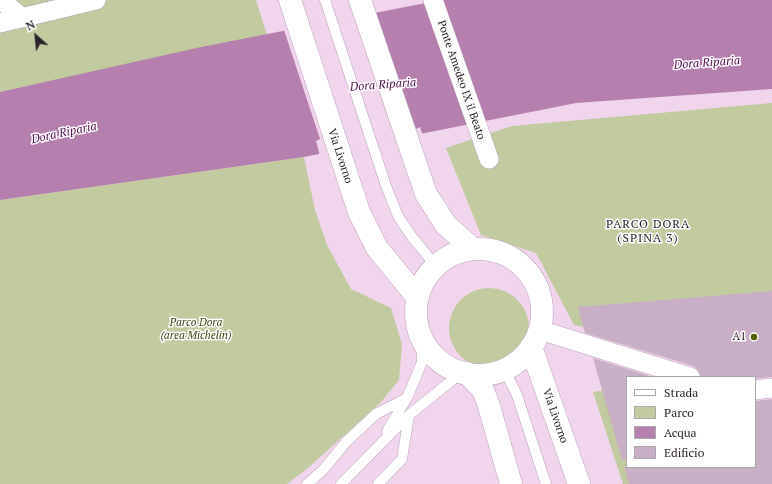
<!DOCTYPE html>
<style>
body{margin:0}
#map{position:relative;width:772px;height:484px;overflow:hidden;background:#f0d5ec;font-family:"PT Serif",serif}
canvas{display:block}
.legend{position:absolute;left:626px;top:376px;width:130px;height:92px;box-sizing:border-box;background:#fff;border:1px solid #aba7ab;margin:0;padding:5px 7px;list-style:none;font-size:12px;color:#2d232c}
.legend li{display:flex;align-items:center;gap:8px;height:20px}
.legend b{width:20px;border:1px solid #aba7ab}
.north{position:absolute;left:16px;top:16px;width:40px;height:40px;-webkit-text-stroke:3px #fff;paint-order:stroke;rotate:333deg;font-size:11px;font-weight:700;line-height:16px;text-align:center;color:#2d232c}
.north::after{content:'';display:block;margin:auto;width:14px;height:18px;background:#2d232c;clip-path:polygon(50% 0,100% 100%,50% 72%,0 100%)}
</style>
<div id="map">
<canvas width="772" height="484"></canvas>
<ul class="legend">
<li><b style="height:5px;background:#fff"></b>Strada</li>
<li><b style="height:11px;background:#c1cb9f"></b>Parco</li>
<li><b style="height:11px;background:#b57fae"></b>Acqua</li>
<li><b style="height:11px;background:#c9afc5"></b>Edificio</li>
</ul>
<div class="north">N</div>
</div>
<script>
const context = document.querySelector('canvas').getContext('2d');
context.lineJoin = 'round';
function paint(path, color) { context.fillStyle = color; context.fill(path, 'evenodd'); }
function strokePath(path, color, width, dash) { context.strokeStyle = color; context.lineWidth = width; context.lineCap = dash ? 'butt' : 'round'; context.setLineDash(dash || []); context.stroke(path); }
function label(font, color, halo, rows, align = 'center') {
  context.font = font + ' "PT Serif",serif'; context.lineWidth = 3; context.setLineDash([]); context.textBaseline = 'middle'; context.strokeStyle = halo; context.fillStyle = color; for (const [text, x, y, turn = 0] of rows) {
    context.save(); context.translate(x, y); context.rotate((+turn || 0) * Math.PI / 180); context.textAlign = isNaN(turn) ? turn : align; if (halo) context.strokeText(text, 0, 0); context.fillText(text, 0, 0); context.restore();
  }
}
paint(new Path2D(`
 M0,0H256L267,35L0,92Z
 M772,103V292L729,360L574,325L536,253L481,235L446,148L512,126Z
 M304,157L315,210L327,245L351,289L391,308L402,344L399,380L381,402L308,468L287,484H0V200Z
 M449 328a40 40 0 1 1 80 0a40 40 0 1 1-80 0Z
 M627,387V467L745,484H623L593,392Z`), '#c1cb9f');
paint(new Path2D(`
 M441,0H772V89L576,103L304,157L0,200V92L201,47Z`), '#b57fae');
paint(new Path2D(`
 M375,11L416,129L420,127L423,136L320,156L316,141L320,139L284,30Z`), '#f0d5ec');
paint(new Path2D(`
 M772,291V377L755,379V377H701L698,370L693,366L585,333L578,307Z
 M593,358L653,377H627V459L622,460Z
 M772,399V484H629L624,467H755V401Z`), '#c9afc5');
const lane = new Path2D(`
 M325,0L386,186L398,216L412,237L436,266
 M504,369L517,395L546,484
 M387,431L407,398L422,362L421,336
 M307,484L323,470L346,442L376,414L407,398
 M341,484L409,415L461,373
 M378,484L402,459L409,415`);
const street = new Path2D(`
 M1,0L21,17
 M433,0L489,159
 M0,23L96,0
 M540,330L690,377
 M755,390L772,388`);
const secondary = new Path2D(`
 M290,0L359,212L377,248L418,298
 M360,0L426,194L446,225L473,249
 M416 312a63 63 0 1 1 126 0a63 63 0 1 1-126 0Z
 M531,347L579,484
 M467,373L483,390L489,406L511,484`);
strokePath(lane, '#bba2b8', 11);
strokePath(street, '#bba2b8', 20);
strokePath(secondary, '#bba2b8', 23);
strokePath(lane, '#fff', 10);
strokePath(street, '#fff', 19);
strokePath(secondary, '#fff', 22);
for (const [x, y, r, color] of [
 [754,337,4,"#546000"]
]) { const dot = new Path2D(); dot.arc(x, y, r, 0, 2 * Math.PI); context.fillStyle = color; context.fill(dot); strokePath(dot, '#fff', 1.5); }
label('11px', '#2d232c', '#fff', [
 ["Ponte Amedeo IX il Beato",461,80,71],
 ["Via Livorno",340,156,72],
 ["Via Livorno",555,416,71]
]);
label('italic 11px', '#3d4512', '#fff', [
 ["Parco Dora",196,323],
 ["(area Michelin)",196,336]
]);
label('11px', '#2d232c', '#fff', [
 ["A1",746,337]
], 'right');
label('italic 12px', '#53114f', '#fff', [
 ["Dora Riparia",707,63,-4],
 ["Dora Riparia",383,85,-4],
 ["Dora Riparia",64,133,-12]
]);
context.letterSpacing = '1px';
label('12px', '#2d232c', '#fff', [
 ["PARCO DORA",648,225],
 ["(SPINA 3)",648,239]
]);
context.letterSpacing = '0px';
</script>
